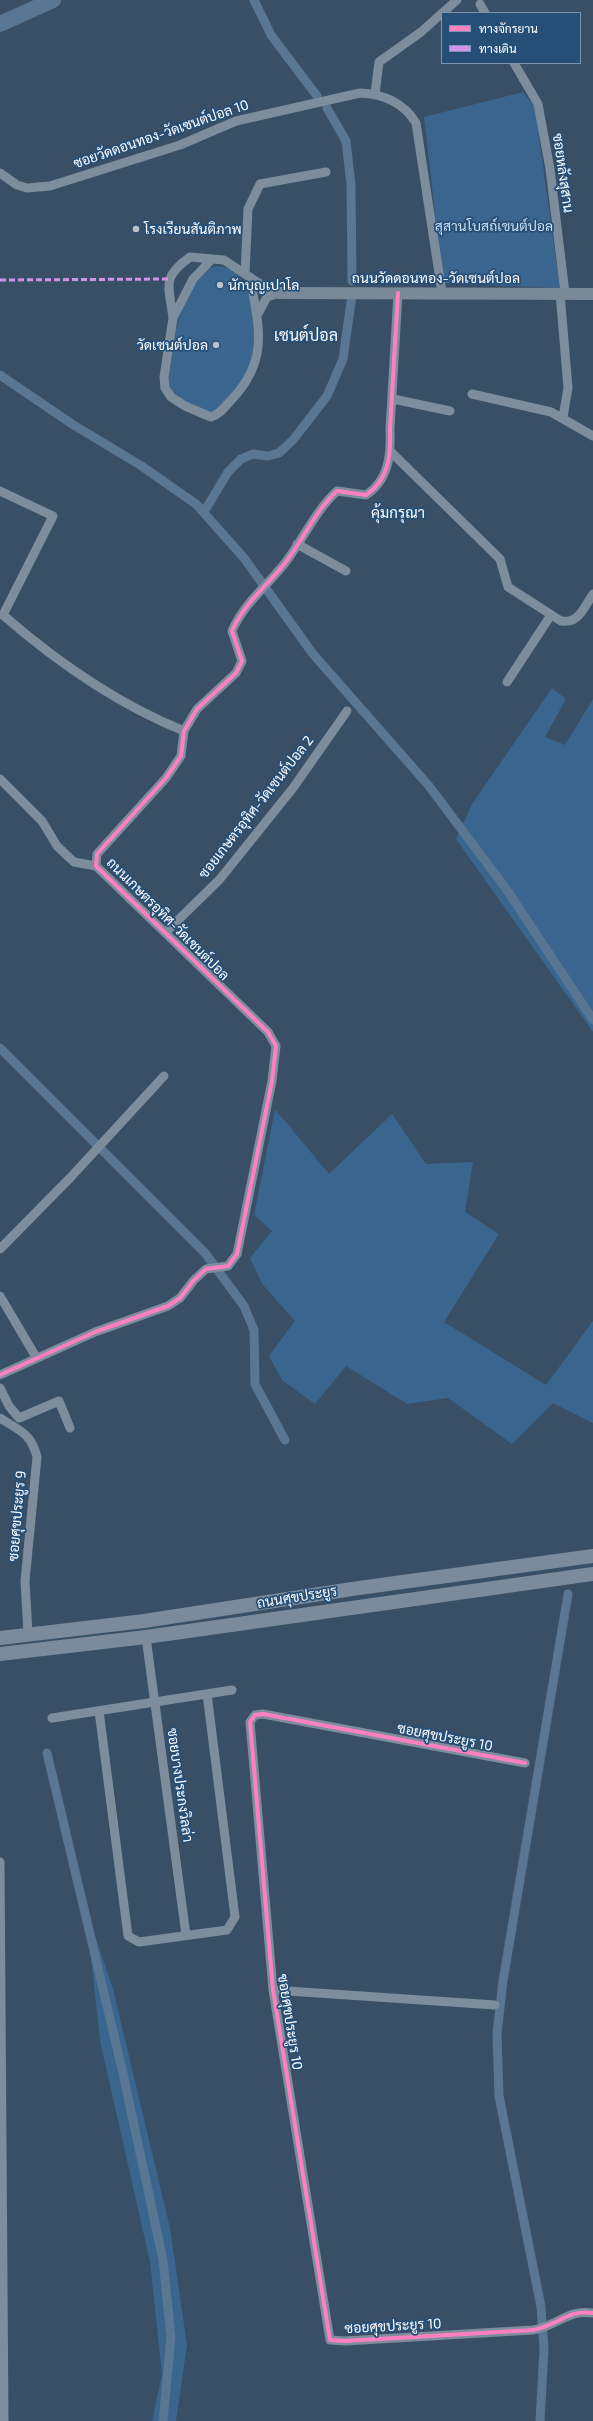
<!DOCTYPE html>
<meta charset="utf-8">
<style>
body{margin:0}
#map{position:relative;width:593px;height:2421px;overflow:hidden;background:#394f65;font-family:"Exo 2",Sarabun,sans-serif}
canvas{display:block}
.legend{position:absolute;left:441px;top:12px;width:140px;height:52px;box-sizing:border-box;background:#264f78;border:1px solid #7d95ae;margin:0;padding:5px 7px;list-style:none;font-size:12px;color:#fff}
.legend li{display:flex;align-items:center;gap:8px;height:20px}
.legend b{width:20px;border:1px solid #7d95ae}
</style>
<div id="map">
<canvas width="593" height="2421"></canvas>
<ul class="legend">
<li><b style="height:5px;background:#ff80c0"></b>ทางจักรยาน</li>
<li><b style="height:5px;background:#d193ec"></b>ทางเดิน</li>
</ul>
</div>
<script>
const context = document.querySelector('canvas').getContext('2d');
context.lineJoin = 'round';
function paint(path, color) { context.fillStyle = color; context.fill(path, 'evenodd'); }
function strokePath(path, color, width, dash) { context.strokeStyle = color; context.lineWidth = width; context.lineCap = dash ? 'butt' : 'round'; context.setLineDash(dash || []); context.stroke(path); }
function label(font, color, halo, rows, align = 'center') {
  context.font = font + ' "Exo 2",Sarabun,sans-serif'; context.lineWidth = 3.5; context.setLineDash([]); context.textBaseline = 'middle'; context.strokeStyle = halo; context.fillStyle = color; for (const [text, x, y, turn = 0] of rows) {
    context.save(); context.translate(x, y); context.rotate((+turn || 0) * Math.PI / 180); context.textAlign = isNaN(turn) ? turn : align; if (halo) context.strokeText(text, 0, 0); context.fillText(text, 0, 0); context.restore();
  }
}
paint(new Path2D(`
 M523,92L535,108L560,288L443,283L424,117Z
 M217,266C224,267 231,268 236,273C258,294 259,353 246,378C242,388 222,408 213,413C199,407 182,403 172,391C158,373 186,284 205,270C208,268 213,267 217,266Z
 M552,688L566,699L545,737L565,745L593,699V1032L456,839L472,804Z
 M275,1109L329,1174L392,1114L426,1164L473,1162L465,1212L499,1234L444,1322L546,1385L593,1321V1423L553,1403L512,1444L448,1398L407,1404L346,1366L315,1404L282,1380L269,1356L295,1321L262,1284L250,1258L272,1231L254,1215Z
 M86,1909L113,1989L170,2228L187,2345L176,2421H152L162,2374L150,2262L100,2041Z`), '#3a658f');
strokePath(new Path2D(`
 M254,0L271,35L317,96
 M327,108L346,141L351,185L352,281
 M0,375L72,424L140,465L196,504L244,558L313,654L429,786L507,890L593,1020
 M204,512L228,472L241,459L253,454L268,456L279,453L293,440L327,396L343,359L352,295
 M0,1048L205,1253L244,1306L254,1330L255,1384L285,1440
 M47,1753L122,2069L163,2260L171,2337L163,2421
 M540,2421L544,2349L541,2307L499,2096L497,2034L503,1981L568,1594`), '#597693', 9);
strokePath(new Path2D(`
 M0,24L53,0`), '#597693', 16);
strokePath(new Path2D(`
 M480,4L485,13
 M514,63L538,104L550,169L565,293
 M375,94L379,62L421,32L457,0
 M0,173L17,185L27,188L50,186L180,145L236,121L360,93C383,94 404,103 416,123L442,293
 M212,259L193,279L173,318L164,377L165,388L171,397L185,406L211,417C221,414 227,404 234,397C270,357 258,324 250,277
 M245,273L248,209L260,184L326,172
 M560,293L568,388L563,417
 M258,314L267,297L279,293
 M173,318C169,285 161,278 190,257L224,260L257,282L279,293
 M472,394L551,412L593,436
 M393,399L450,411
 M390,451L500,559L508,587L561,621C579,624 584,607 593,594
 M0,491L53,516L3,615C57,662 117,704 184,731
 M297,544L346,571
 M507,682L551,615
 M0,779L42,821L57,846L74,862L96,866
 M166,932L220,879L293,788L347,711
 M0,1249L70,1178L164,1076
 M0,1296L36,1357
 M0,1375L95,1332L168,1306L180,1298L194,1280L206,1269L228,1266L237,1254L272,1081L276,1046L268,1032L96,866L97,854L166,778L181,756L184,731L197,709L236,673L242,661L232,631C244,603 267,586 285,563C303,540 315,511 337,491L366,495C389,480 391,455 390,429L398,293
 M0,1388L9,1406L19,1418L59,1401L70,1428
 M0,1418C20,1431 31,1433 37,1457L25,1581L28,1633
 M146,1637L186,1935
 M99,1711L128,1936L139,1942L227,1930L235,1917L207,1694
 M52,1718L232,1690
 M525,1763L263,1714L255,1715L250,1722L273,1990L330,2340L345,2341L533,2330C559,2325 568,2309 593,2313
 M0,1862L4,2421
 M273,1990L495,2005`), '#7d8d9c', 9);
strokePath(new Path2D(`
 M279,293L593,294`), '#798998', 12);
strokePath(new Path2D(`
 M0,1638L144,1621L359,1588L593,1556
 M0,1654L146,1637L593,1574`), '#7b8b9b', 14);
strokePath(new Path2D(`
 M0,280L169,279`), '#d193ec', 3, [6, 3]);
strokePath(new Path2D(`
 M0,1375L95,1332L168,1306L180,1298L194,1280L206,1269L228,1266L237,1254L272,1081L276,1046L268,1032L96,866L97,854L166,778L181,756L184,731L197,709L236,673L242,661L232,631C244,603 267,586 285,563C303,540 315,511 337,491L366,495C389,480 391,455 390,429L398,293
 M525,1763L263,1714L255,1715L250,1722L273,1990L330,2340L345,2341L533,2330C559,2325 568,2309 593,2313`), '#ff80c0', 4);
for (const [x, y, r, color] of [
 [136,229,4,"#bac1c9"],
 [220,285,4,"#bac1c9"],
 [216,345,4,"#bac1c9"]
]) { const dot = new Path2D(); dot.arc(x, y, r, 0, 2 * Math.PI); context.fillStyle = color; context.fill(dot); strokePath(dot, '#264f78', 1.5); }
label('14px', '#fff', '#264f78', [
 ["ซอยวัดดอนทอง-วัดเซนต์ปอล 10",161,134,-19],
 ["ซอยหลังสุสาน",563,173,82],
 ["ถนนวัดดอนทอง-วัดเซนต์ปอล",436,278],
 ["ซอยเกษตรอุทิศ-วัดเซนต์ปอล 2",256,807,-52],
 ["ถนนเกษตรอุทิศ-วัดเซนต์ปอล",168,919,45],
 ["ซอยศุขประยูร 9",17,1516,-85],
 ["ถนนศุขประยูร",297,1597,-9],
 ["ซอยศุขประยูร 10",445,1737,11],
 ["ซอยบางประกงวิลล่า",180,1785,82],
 ["ซอยศุขประยูร 10",290,2022,81],
 ["ซอยศุขประยูร 10",393,2326,-3]
]);
label('14px', '#cbdff3', '#264f78', [
 ["สุสานโบสถ์เซนต์ปอล",494,226]
]);
label('14px', '#fff', '#264f78', [
 ["โรงเรียนสันติภาพ",144,229],
 ["นักบุญเปาโล",228,285],
 ["วัดเซนต์ปอล",208,345,"right"]
], 'left');
label('15px', '#fff', '#264f78', [
 ["คุ้มกรุณา",398,513]
]);
label('16px', '#fff', '#264f78', [
 ["เซนต์ปอล",306,336]
]);
</script>
